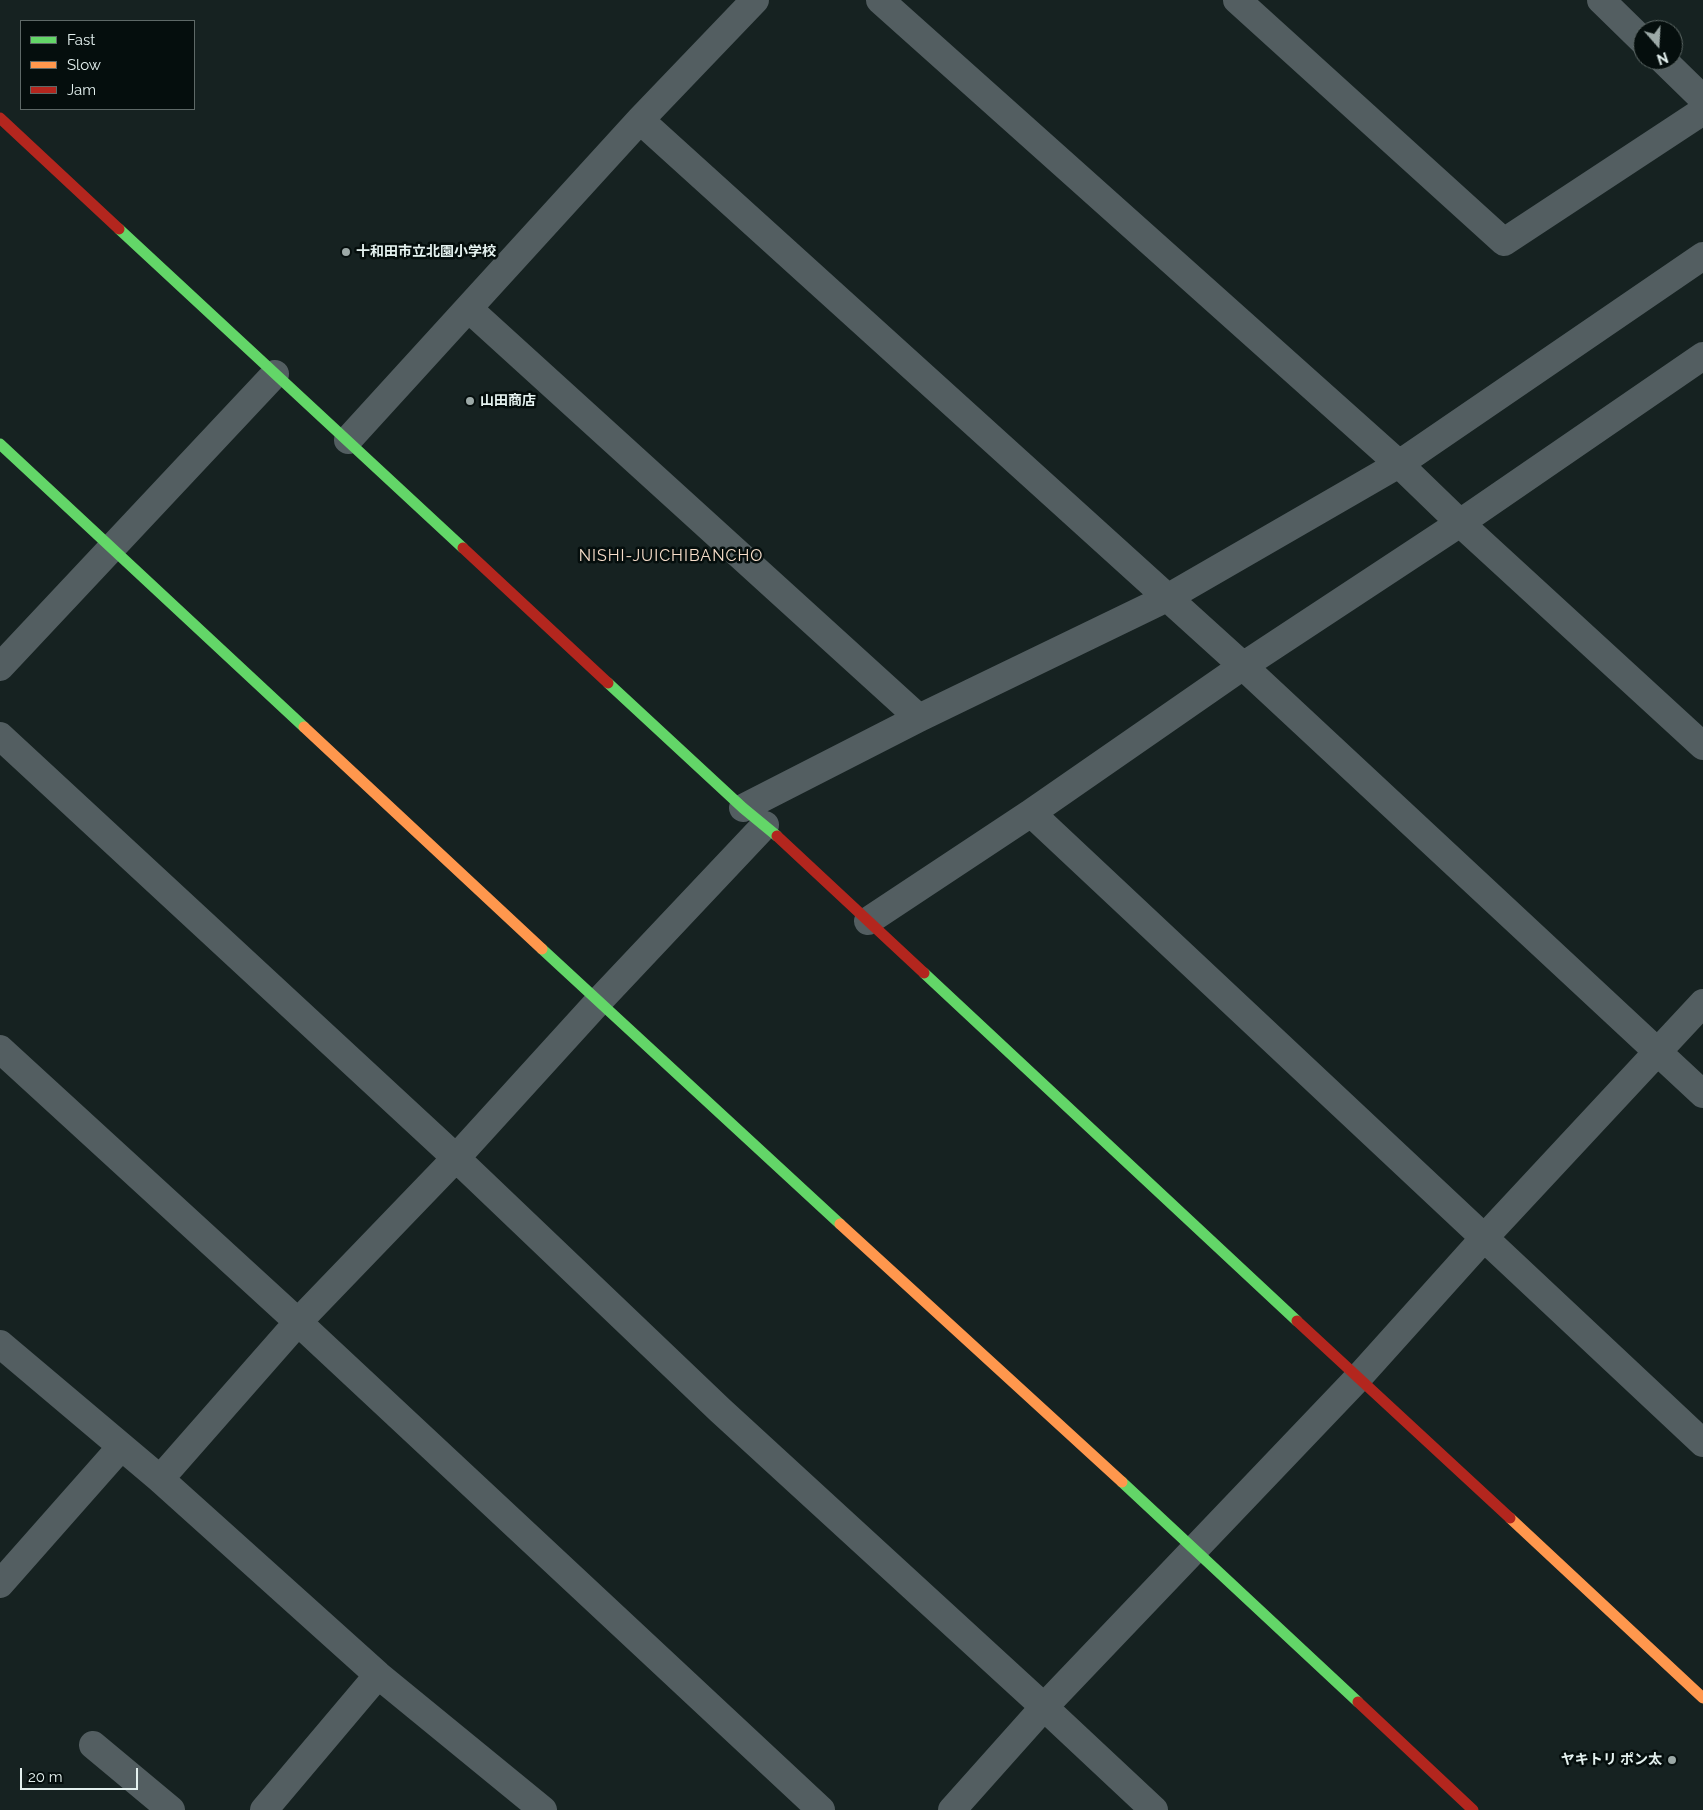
<!DOCTYPE html>
<meta charset="utf-8">
<style>
body{margin:0}
#map{position:relative;width:1703px;height:1810px;overflow:hidden;background:#162221;font-family:Raleway,sans-serif}
canvas{display:block}
.legend{position:absolute;left:20px;top:20px;width:175px;height:90px;box-sizing:border-box;background:#050e0d;border:1px solid #5e6967;margin:0;padding:6px 9px;list-style:none;font-size:15px;color:#e4f1ef}
.legend li{display:flex;align-items:center;gap:10px;height:25px}
.legend b{width:25px;border:1px solid #5e6967}
.north{position:absolute;left:1633px;top:20px;width:50px;height:50px;box-sizing:border-box;background:#050e0d;border:1px solid #5e6967;border-radius:50%;rotate:161deg;font-size:14px;font-weight:700;line-height:20px;text-align:center;color:#e4f1ef}
.north::after{content:'';display:block;margin:auto;width:18px;height:22px;background:#9ca9a7;clip-path:polygon(50% 0,100% 100%,50% 72%,0 100%)}
.scale{position:absolute;left:20px;top:1768px;width:118px;height:22px;box-sizing:border-box;border:2px solid #e4f1ef;border-top:0;padding-left:6px;font-size:15px;line-height:18px;white-space:nowrap;color:#e4f1ef;-webkit-text-stroke:4px #050e0d;paint-order:stroke}
</style>
<div id="map">
<canvas width="1703" height="1810"></canvas>
<ul class="legend">
<li><b style="height:6px;background:#63d668"></b>Fast</li>
<li><b style="height:6px;background:#ff974d"></b>Slow</li>
<li><b style="height:6px;background:#b3261e"></b>Jam</li>
</ul>
<div class="north">N</div>
<div class="scale">20 m</div>
</div>
<script>
const context = document.querySelector('canvas').getContext('2d');
context.lineJoin = 'round';
function strokePath(path, color, width, dash) { context.strokeStyle = color; context.lineWidth = width; context.lineCap = dash ? 'butt' : 'round'; context.setLineDash(dash || []); context.stroke(path); }
function label(font, color, halo, rows, align = 'center') {
  context.font = font + ' Raleway,"Noto Sans JP",sans-serif'; context.lineWidth = 5; context.setLineDash([]); context.textBaseline = 'middle'; context.strokeStyle = halo; context.fillStyle = color; for (const [text, x, y, turn = 0] of rows) {
    context.save(); context.translate(x, y); context.rotate((+turn || 0) * Math.PI / 180); context.textAlign = isNaN(turn) ? turn : align; if (halo) context.strokeText(text, 0, 0); context.fillText(text, 0, 0); context.restore();
  }
}
strokePath(new Path2D(`
 M880,0L1399,464L1460,523L1703,746
 M1237,0L1504,242L1703,111
 M1601,0L1643,41
 M1663,60L1703,99
 M640,120L1243,666L1703,1094
 M469,309L919,718
 M348,440L640,120L755,0
 M0,667L275,374
 M0,736L456,1158L720,1410L1044,1707L1154,1810
 M743,808L919,718L1167,598L1399,464L1703,256
 M1031,813L1703,1443
 M868,921L1031,813L1243,666L1460,523L1703,356
 M0,1049L298,1322L821,1810
 M0,1344L160,1479L378,1675L543,1810
 M160,1479L298,1322L456,1158L598,1002L765,825
 M0,1584L121,1447
 M93,1745L171,1810
 M264,1810L378,1675
 M952,1810L1044,1707L1359,1377L1484,1238L1703,1003`), '#535e61', 28);
strokePath(new Path2D(`
 M119,229L463,548
 M0,444L304,727
 M608,683L743,808L777,836
 M542,949L840,1224
 M924,973L1297,1321
 M1122,1482L1358,1702`), '#63d668', 11);
strokePath(new Path2D(`
 M304,727L542,949
 M840,1224L1122,1482
 M1510,1518L1703,1698`), '#ff974d', 11);
strokePath(new Path2D(`
 M0,118L119,229
 M463,548L608,683
 M777,836L924,973
 M1297,1321L1510,1518
 M1358,1702L1473,1810`), '#b3261e', 11);
for (const [x, y, r, color] of [
 [346,252,5,"#9ca9a7"],
 [470,401,5,"#9ca9a7"],
 [1672,1760,5,"#9ca9a7"]
]) { const dot = new Path2D(); dot.arc(x, y, r, 0, 2 * Math.PI); context.fillStyle = color; context.fill(dot); strokePath(dot, '#050e0d', 2); }
label('bold 14px', '#e4f1ef', '#050e0d', [
 ["十和田市立北園小学校",356,252],
 ["山田商店",480,401],
 ["ヤキトリ ポン太",1662,1760,"right"]
], 'left');
context.letterSpacing = '1px';
label('16px', '#f8deca', '#050e0d', [
 ["NISHI-JUICHIBANCHO",671,556]
]);
context.letterSpacing = '0px';
</script>
